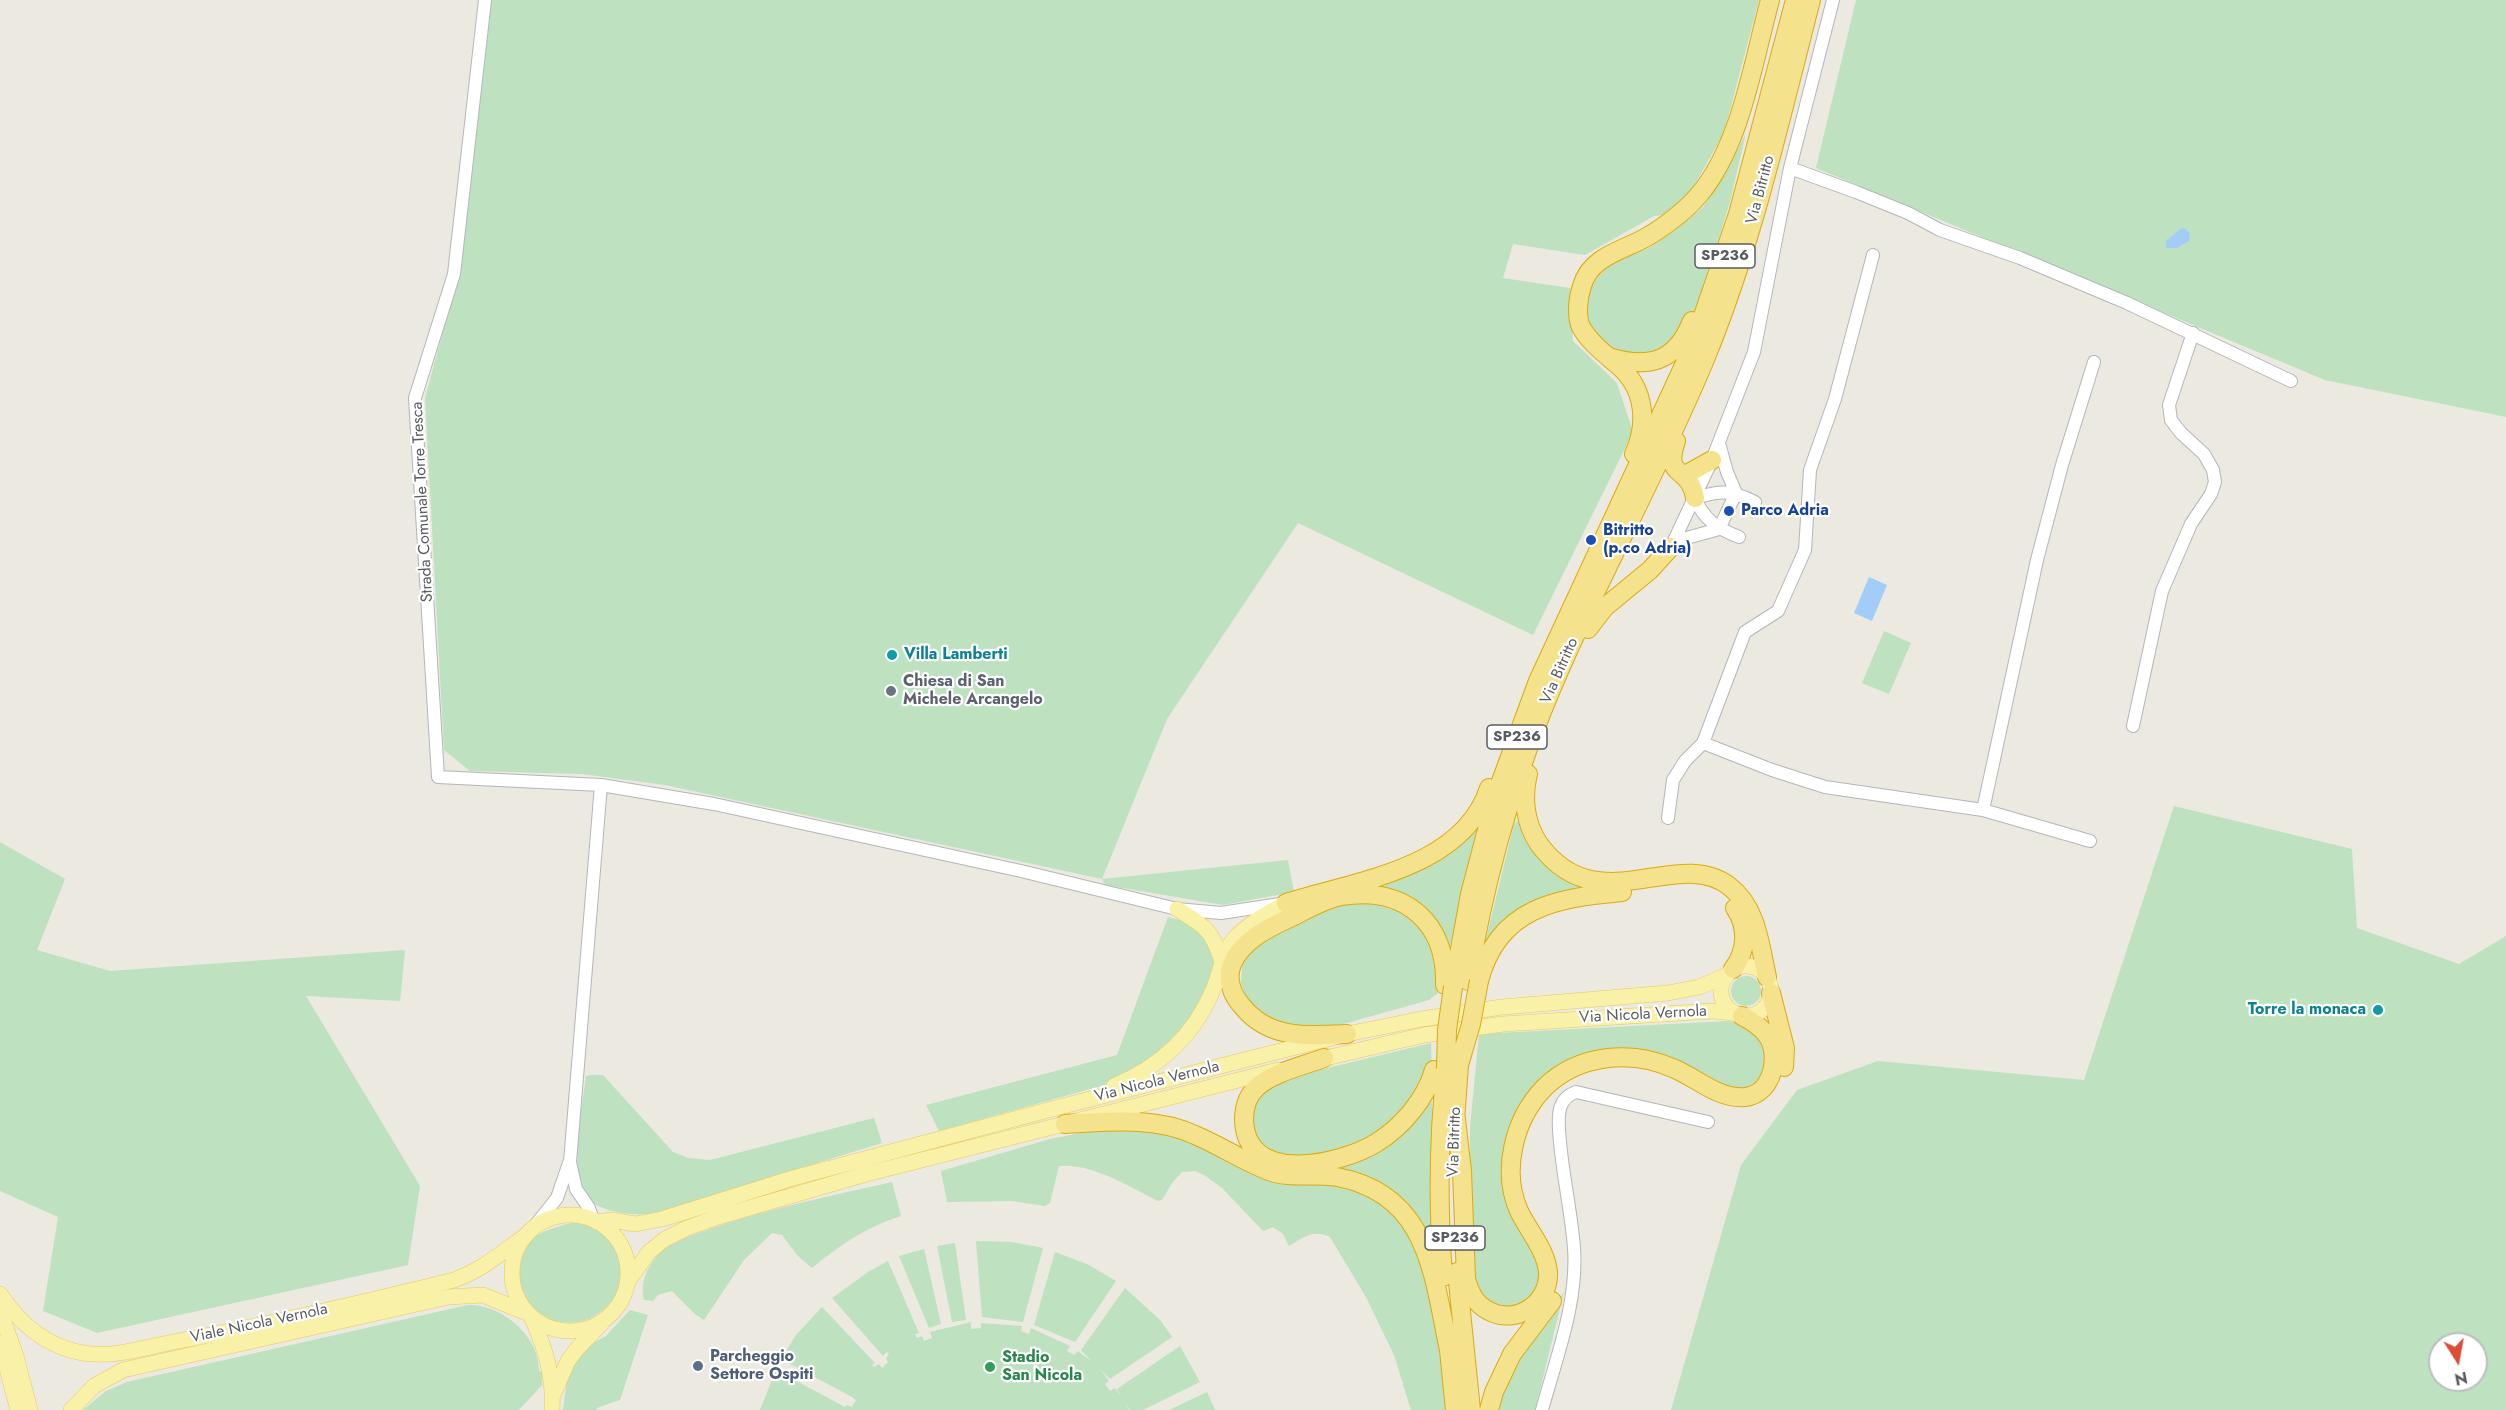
<!DOCTYPE html>
<style>
body{margin:0}
#map{position:relative;width:2506px;height:1410px;overflow:hidden;background:#ebe9e0;font-family:Jost,sans-serif}
canvas{display:block}
.north{position:absolute;left:2428px;top:1332px;width:60px;height:60px;box-sizing:border-box;background:#fff;border:2px solid #bdbebf;border-radius:50%;rotate:169deg;font-size:16px;font-weight:700;line-height:24px;text-align:center;color:#595c60}
.north::after{content:'';display:block;margin:auto;width:21px;height:27px;background:#dc4d35;clip-path:polygon(50% 0,100% 100%,50% 72%,0 100%)}
</style>
<div id="map">
<canvas width="2506" height="1410"></canvas>
<div class="north">N</div>
</div>
<script>
const context = document.querySelector('canvas').getContext('2d');
context.lineJoin = 'round';
function paint(path, color) { context.fillStyle = color; context.fill(path, 'evenodd'); }
function strokePath(path, color, width, dash) { context.strokeStyle = color; context.lineWidth = width; context.lineCap = dash ? 'butt' : 'round'; context.setLineDash(dash || []); context.stroke(path); }
function label(font, color, halo, rows, align = 'center') {
  context.font = font + ' Jost,sans-serif'; context.lineWidth = 4.5; context.setLineDash([]); context.textBaseline = 'middle'; context.strokeStyle = halo; context.fillStyle = color; for (const [text, x, y, turn = 0] of rows) {
    context.save(); context.translate(x, y); context.rotate((+turn || 0) * Math.PI / 180); context.textAlign = isNaN(turn) ? turn : align; if (halo) context.strokeText(text, 0, 0); context.fillText(text, 0, 0); context.restore();
  }
}
paint(new Path2D(`
 M486,0H1759L1724,133L1688,196L1670,215L1654,216L1585,255L1513,244L1503,278L1570,288L1573,341L1617,383L1633,432L1533,635L1298,523L1167,719L1102,879L1288,860L1294,892L1223,905L1105,885L1102,879L665,785L582,774L470,771L444,750L425,398L462,262Z
 M1856,0H2506V417L2325,380L1816,168Z
 M1746,133L1730,202L1698,306L1686,336L1677,348L1621,361L1588,324L1587,296L1597,278L1613,262L1649,248L1673,232L1703,207L1724,176Z
 M1884,631L1911,643L1889,694L1862,683Z
 M2174,806L2352,849L2357,928L2459,964L2506,936V1410H1671L1741,1165L1797,1090L1878,1061L2084,1080ZM2440,1344H2476V1380H2440Z
 M1518,821L1523,822L1592,886L1578,891L1486,950L1485,943L1514,824Z
 M1479,823L1448,955L1439,932L1375,888L1374,885Z
 M0,842L65,879L37,950L110,971L405,950L400,1001L306,996L420,1186L408,1265L97,1333L43,1311L58,1217L0,1191Z
 M1378,900L1412,916L1434,947L1439,981L1438,993L1429,1000L1322,1030L1291,1028L1248,1007L1241,982L1242,966L1247,955L1257,942L1338,904Z
 M1168,917L1187,922L1202,931L1214,954V965L1200,1009L1174,1044L1112,1083L939,1131L926,1105L1117,1055Z
 M1731 991a15 15 0 1 1 30 0a15 15 0 1 1-30 0Z
 M1728,1021C1766,1025 1769,1049 1762,1081L1740,1092L1658,1057L1559,1072L1507,1155L1539,1255L1540,1294L1508,1312L1485,1304L1470,1265V1127L1479,1034Z
 M1431,1043L1432,1077L1410,1106L1360,1148L1278,1163L1253,1136C1252,1100 1253,1095 1286,1078Z
 M590,1075H603L673,1152L688,1158L710,1160L874,1118L882,1143L652,1214C628,1215 590,1213 579,1186C570,1164 583,1102 586,1076Z
 M1431,1095L1433,1118L1431,1245L1415,1217L1339,1170L1356,1160Z
 M1127,1127L1196,1142L1347,1184L1408,1219L1438,1320L1446,1410H1411L1394,1355L1366,1297L1330,1237C1313,1229 1304,1237 1289,1246L1283,1234L1273,1227L1263,1231L1222,1188L1204,1175L1195,1171L1182,1172L1172,1183L1162,1200L1158,1201C1128,1186 1092,1163 1059,1166L1050,1203L1045,1206L1012,1201L947,1202L941,1171L1050,1139L1091,1131H1123Z
 M892,1182L901,1216C866,1227 840,1245 812,1268L798,1256L782,1235L772,1233L744,1260L704,1320L695,1314L672,1291L658,1295L653,1301L644,1300C639,1280 650,1260 666,1248C679,1238 697,1234 712,1228C771,1208 831,1196 892,1182Z
 M576,1222C582,1223 589,1224 594,1226C600,1228 606,1236 610,1242C616,1250 622,1260 622,1271C622,1306 583,1333 551,1319C543,1315 533,1311 528,1304C522,1296 520,1288 519,1278C512,1239 545,1229 576,1222Z
 M976,1241L1012,1242L1043,1248L1023,1322L982,1317Z
 M955,1243L966,1320L952,1322L937,1246Z
 M924,1249L941,1324L929,1328L899,1256Z
 M1055,1252L1087,1264L1116,1281L1075,1342L1034,1325Z
 M888,1261L919,1333L915,1334L917,1338L922,1336L924,1341L932,1338L930,1332L971,1322V1329L981,1328V1323L1022,1326L1021,1331L1029,1334L1031,1328L1070,1346L1067,1351L1074,1355L1078,1351L1092,1362L1081,1350L1125,1288L1161,1321L1172,1337L1110,1379L1100,1369L1109,1381L1105,1384L1110,1391L1115,1388L1122,1398L1117,1389L1180,1346L1200,1382L1143,1410H1130L1125,1402L1129,1410H760L776,1370L845,1407L847,1405L852,1407L856,1400L852,1397L781,1359L796,1335L822,1307L875,1363L872,1365L874,1367L879,1364L882,1368L888,1362L886,1358L889,1354L887,1352L883,1356L832,1298L868,1272Z
 M1564,1292L1535,1410H1494L1507,1373Z
 M468,1305C502,1304 540,1337 539,1371L542,1372V1385L519,1410H83L106,1391L127,1382Z
 M630,1310L648,1315L620,1400L599,1407L596,1410H563L568,1372L589,1345L606,1336Z
 M1207,1392L1215,1410H1169Z`), '#bee1c0');
paint(new Path2D(`
 M2184,228L2190,233L2189,241L2177,248H2166V240C2174,237 2176,229 2184,228Z
 M1869,577L1887,585L1872,621L1854,613Z`), '#a3cdf9');
const minor = new Path2D(`
 M485,0L454,274L415,398L438,777L601,785L714,804L1021,871L1177,909L1221,913L1280,904
 M1790,168L1856,192L1908,213L1940,230L2020,258L2127,303L2291,381
 M1719,443L1727,472L1736,493
 M1695,498C1721,490 1731,490 1755,502
 M1695,498C1703,519 1718,529 1739,537
 M1719,529L1736,493
 M1672,546L1683,539L1719,529
 M1671,547L1712,460L1754,352L1790,168L1833,0
 M2133,726L2162,591L2191,524L2211,494L2215,482L2213,470L2204,454L2181,433L2171,420L2169,405L2193,333
 M1703,743L1745,632L1778,611L1805,550L1810,470L1835,399L1873,255
 M1983,810L2090,841
 M1668,818L1673,780L1685,761L1703,743L1772,770L1825,787L1983,810L2037,560L2062,465L2094,362
 M593,1220L589,1208L576,1189L570,1162L601,785
 M533,1228L557,1198L569,1163
 M1542,1410C1556,1358 1578,1303 1574,1248C1571,1208 1561,1169 1559,1129C1558,1112 1559,1098 1576,1092L1708,1122`);
const major = new Path2D(`
 M1177,909C1204,926 1211,928 1221,959
 M1721 991a25 25 0 1 1 50 0a25 25 0 1 1-50 0Z
 M1313,1061L1424,1035L1503,1024L1712,1011L1735,1013
 M1114,1086C1160,1067 1194,1035 1213,990C1221,972 1221,954 1234,939C1247,924 1268,913 1286,903
 M512 1273a58 58 0 1 1 116 0a58 58 0 1 1-116 0Z
 M597,1222L612,1220L635,1224L662,1219L793,1178L1067,1105L1347,1034L1422,1019L1502,1007L1668,993L1699,987L1725,976
 M628,1281L649,1252L665,1239L687,1228L718,1217L866,1174L1278,1070
 M0,1294C20,1324 46,1347 83,1353C113,1358 143,1348 173,1342C267,1325 361,1303 454,1280C482,1270 501,1253 525,1236
 M0,1311L16,1356L30,1410
 M532,1318C545,1348 554,1376 552,1410
 M0,1343L18,1410
 M553,1395L568,1361L576,1350L601,1324
 M71,1410L94,1386L123,1370L448,1297L483,1295L527,1313`);
const highway = new Path2D(`
 M1609,357C1649,369 1676,362 1692,321
 M1676,441C1663,480 1689,464 1695,498
 M1634,454C1648,423 1645,389 1619,366C1605,354 1590,343 1581,327C1576,316 1578,297 1582,286C1590,257 1621,251 1645,238C1663,228 1685,211 1698,196C1741,146 1753,62 1770,0
 M1685,475L1712,460
 M1588,629L1605,607L1650,570L1671,547
 M1528,774C1522,797 1525,824 1539,844C1597,924 1676,846 1729,886C1757,907 1760,945 1767,977
 M1286,903C1355,881 1463,869 1489,788
 M1733,969C1747,951 1748,927 1735,908
 M1468,981C1483,890 1507,800 1541,714C1590,592 1656,478 1706,357C1753,242 1780,120 1811,0
 M1479,981C1498,907 1557,898 1622,892
 M1453,987L1470,894L1497,792L1538,681L1692,348L1738,214L1795,0
 M1771,993L1785,1048L1784,1067
 M1347,1034C1309,1036 1269,1040 1242,1006C1232,995 1226,979 1232,964C1242,940 1270,927 1292,917C1308,909 1325,899 1342,896C1404,886 1447,922 1445,985
 M1324,1058C1303,1066 1274,1072 1257,1087C1247,1096 1244,1107 1244,1120C1246,1186 1340,1165 1376,1143C1402,1127 1426,1099 1434,1070
 M1455,1111L1462,1171L1466,1279C1470,1293 1475,1304 1489,1311C1517,1326 1550,1302 1548,1272C1546,1250 1528,1230 1519,1211C1501,1171 1514,1119 1544,1088C1578,1054 1632,1049 1675,1069C1698,1079 1718,1099 1745,1097C1773,1094 1781,1055 1767,1035C1760,1026 1752,1021 1742,1016
 M1455,1121L1459,1065
 M1065,1124C1108,1122 1154,1116 1195,1135C1221,1146 1243,1161 1269,1171C1290,1179 1314,1173 1337,1177C1429,1194 1433,1275 1449,1350
 M1457,1272L1471,1410
 M1443,1277C1438,1207 1438,1139 1446,1069
 M1448,1340L1455,1410
 M1489,1410L1494,1392L1512,1354L1552,1301`);
strokePath(minor, '#b3b6ba', 14);
strokePath(major, '#e7ca5d', 16);
strokePath(highway, '#dcaa0f', 20);
strokePath(minor, '#fff', 12);
strokePath(major, '#f9f1a7', 15);
strokePath(highway, '#f5e28d', 18);
const highwayBridge = new Path2D(`
 M1459,1065L1471,1024L1479,981
 M1446,1069L1447,1030L1453,987`);
strokePath(highwayBridge, '#dcaa0f', 20, []);
strokePath(highwayBridge, '#f5e28d', 18);
for (const [x, y, r, color] of [
 [1729,511,6,"#1a4fb4"],
 [1591,540,6,"#1a4fb4"],
 [892,655,6,"#0f9aa8"],
 [891,691,6,"#6b7280"],
 [2378,1010,6,"#0f9aa8"],
 [698,1366,6,"#5c6f8a"],
 [990,1367,6,"#2e9e5b"]
]) { const dot = new Path2D(); dot.arc(x, y, r, 0, 2 * Math.PI); context.fillStyle = color; context.fill(dot); strokePath(dot, '#fff', 2); }
for (const [x, y, w] of [
 [1725,256,60],
 [1517,737,60],
 [1455,1238,60]
]) { const box = new Path2D(); box.roundRect(x - w / 2, y - 12, w, 24, 4.5); context.fillStyle = '#fff'; context.fill(box); strokePath(box, '#595c60', 1.5); }
label('bold 15px', '#595c60', null, [
 ["SP236",1725,256],
 ["SP236",1517,737],
 ["SP236",1455,1238]
]);
label('16px', '#595c60', '#fff', [
 ["Via Bitritto",1761,190,-75],
 ["Strada Comunale Torre Tresca",423,502,-93],
 ["Via Bitritto",1560,671,-66],
 ["Via Nicola Vernola",1643,1015,-3],
 ["Via Nicola Vernola",1157,1082,-14],
 ["Via Bitritto",1455,1142,-88],
 ["Viale Nicola Vernola",259,1324,-12]
]);
label('bold 16px', '#164399', '#fff', [
 ["Parco Adria",1741,511],
 ["Bitritto",1603,531],
 ["(p.co Adria)",1603,549]
], 'left');
label('bold 16px', '#0d838f', '#fff', [
 ["Villa Lamberti",904,655],
 ["Torre la monaca",2366,1010,"right"]
], 'left');
label('bold 16px', '#5b616d', '#fff', [
 ["Chiesa di San",903,682],
 ["Michele Arcangelo",903,700]
], 'left');
label('bold 16px', '#4e5e75', '#fff', [
 ["Parcheggio",710,1357],
 ["Settore Ospiti",710,1375]
], 'left');
label('bold 16px', '#27864d', '#fff', [
 ["Stadio",1002,1358],
 ["San Nicola",1002,1376]
], 'left');
</script>
